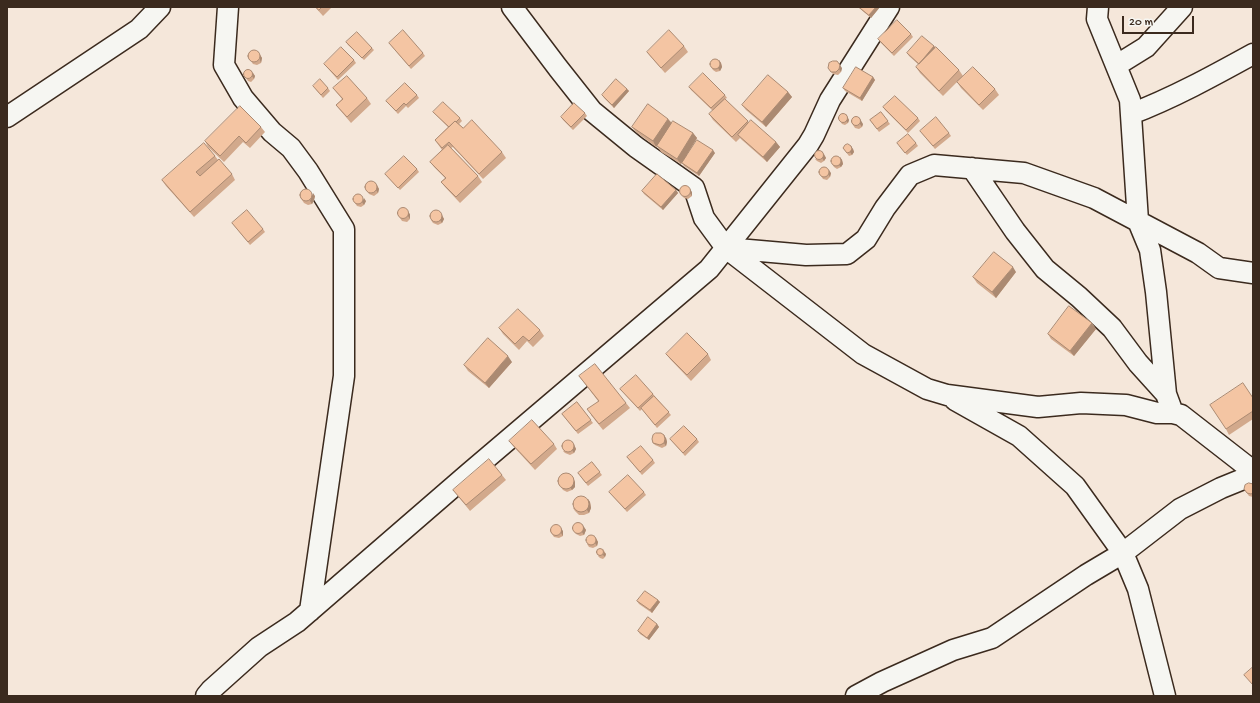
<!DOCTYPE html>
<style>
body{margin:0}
#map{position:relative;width:1260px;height:703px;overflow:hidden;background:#f5e7da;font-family:"Gochi Hand",sans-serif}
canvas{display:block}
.frame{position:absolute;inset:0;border:8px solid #3b2a1e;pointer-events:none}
.scale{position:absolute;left:1122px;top:16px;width:72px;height:18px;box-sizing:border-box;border:2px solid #3b2a1e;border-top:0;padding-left:5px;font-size:12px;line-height:14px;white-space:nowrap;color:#3b2a1e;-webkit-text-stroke:3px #f6f6f2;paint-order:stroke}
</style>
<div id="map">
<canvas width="1260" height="703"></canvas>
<div class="frame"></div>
<div class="scale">20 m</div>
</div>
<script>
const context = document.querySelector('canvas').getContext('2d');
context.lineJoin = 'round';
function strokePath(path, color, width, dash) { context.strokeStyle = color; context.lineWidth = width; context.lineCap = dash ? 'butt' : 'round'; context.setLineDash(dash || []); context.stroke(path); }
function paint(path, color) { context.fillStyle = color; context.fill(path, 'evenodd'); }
const minor = new Path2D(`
 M228,7L224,65L243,98L272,132L291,148L308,171L344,229V376L310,611
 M512,7L558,68L592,111L636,147L694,188L704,218L726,248L863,354L927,389L947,395L1038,407L1081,403L1126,405L1157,413H1173L1181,415L1253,471
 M1098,7L1097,19L1130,100L1138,221L1150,250L1156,292L1166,394L1173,413
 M1117,65L1146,47L1182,7
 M1131,114C1173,98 1213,76 1253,54
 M7,117L139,29L160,7
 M972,168L1015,231L1045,269L1079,297L1112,328L1138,363L1166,394
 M726,248L806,255L847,254L866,239L885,208L910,175L934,165L1024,173L1094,198L1198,253L1219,268L1253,273
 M955,400L1019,436L1075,486L1123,553L1138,589L1165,696
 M206,696L211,690L259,647L297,622L468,474L709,269L808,145L814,135L830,100L889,7
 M856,696L882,682L953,650L992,638L1086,575L1123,553L1180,509L1221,488L1253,475`);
strokePath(minor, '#3b2a1e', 23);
strokePath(minor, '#f6f6f2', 20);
paint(new Path2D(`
 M315,7H332L323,16Z
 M858,7H880L871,18Z
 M911,34L913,37L894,56L880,42L878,39Z
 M346,42L372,48L374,50L364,60L348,45Z
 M389,43L423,53L425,56L411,69Z
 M684,46L688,52L665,73L651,57L647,52Z
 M934,46L959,70L963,76L943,96L920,73L916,67L919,65L909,56L907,53Z
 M258,51L262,58L261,63L257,65L253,64L248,57Z
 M354,60L356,63L338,80L324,64Z
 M719,60L721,63L722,67L720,71L716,72L713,70L711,67Z
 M828,68H842L841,72L838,75L833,74Z
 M251,70L255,76L254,79L251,82L248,81L244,75Z
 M873,77L875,80L862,101L845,91L843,88Z
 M957,82L995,89L999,95L983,110L961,88Z
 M313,86L328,88L330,91L323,98Z
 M689,87L725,95L727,98L725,99L749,123L776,142L780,147L767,162L742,140L740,138L736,142L713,120L709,114L713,111L691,90Z
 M333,88L367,98L371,104L351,123L340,110L336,105L342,99Z
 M627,89L629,91L614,108L604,98L602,95Z
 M788,92L792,97L766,127L746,110L742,105Z
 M417,95L419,98L408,108L406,106L398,114L386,101Z
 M883,107L918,118L920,121L908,133L885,110Z
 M433,112L460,118L462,121L459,124L463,128L502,152L506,158L483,179L453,147L451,148L478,176L482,182L460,203L445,187L441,182L445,178L434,167L430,162L442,150L435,140L448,127Z
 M881,112L890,124L879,132L870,120Z
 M585,113L587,116L573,130L563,120L561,117Z
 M846,114L849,120L848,123L845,125L842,124L838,118Z
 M668,119L672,123L693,133L697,138L687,155L715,153L699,176L684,166L682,163L681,164L661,152L657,146L660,143L656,147L636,132L632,127Z
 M851,122L863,124L862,127L859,129L855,128Z
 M261,127L265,132L250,148L243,142L224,162L208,147L205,141Z
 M920,131L949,133L951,136L935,149Z
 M916,143L918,146L907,155L899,146Z
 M843,148L853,149L854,152L852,155L849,156Z
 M824,154L826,158L824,161L821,163L817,161L815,159Z
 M215,156L218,160L232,174L235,180L194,217L166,186L162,180Z
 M840,157L842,160L843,164L841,167L837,169L834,167L832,164Z
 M417,169L419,172L400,190L385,174Z
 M819,173H831L830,177L827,180L823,179Z
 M377,185L379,189L378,193L374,196L369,194L367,191Z
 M676,190L678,193L663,210L644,194L642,191Z
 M679,192H692V196L688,199L684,198Z
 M315,196L314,200L312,204L308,205L304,203L300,197Z
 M353,200L366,201L364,205L361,207L357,206Z
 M410,214V219L407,222L402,221L398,215Z
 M442,215L444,219L442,223L438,225L433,223L431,220Z
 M232,223L263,229L265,232L250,245Z
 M1016,272L996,298L977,283L973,277Z
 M1092,323L1096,329L1074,356L1051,339L1048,334Z
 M499,328L540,330L544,336L533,347L527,341L519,350L503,334Z
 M666,354H708L711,360L691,381L670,359Z
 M512,362L489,388L468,371L464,365Z
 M579,376L626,403L630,408L603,430L591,415L598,401Z
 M620,389L653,394L671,415L657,428L642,409L640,411Z
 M1253,398V419L1229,435L1226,429Z
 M577,402L593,423L578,434L562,414Z
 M666,438L667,442L666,446L662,448L655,445L653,443Z
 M670,439H697L699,442L685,456Z
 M509,441L554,444L557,449L535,470L513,446Z
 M574,444L576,449L574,453L570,455L565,453L563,451Z
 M627,457L653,460L655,463L642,475Z
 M592,462L602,475L588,486L580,476Z
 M502,475L506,480L470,511L453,490Z
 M573,477L575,482V487L572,490L567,492L563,490L558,483Z
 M1253,484V497L1249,496L1244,489Z
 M609,492H644L646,495L627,512Z
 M588,499L590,502L591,508L589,513L584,515H579L575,511L573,508Z
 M584,527L586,530L584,535L580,536L576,534L574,531Z
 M550,531H563V536L559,538L554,537Z
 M596,538L598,542L597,546L593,548L589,547L587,544Z
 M603,549L606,554L605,557L603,559L600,558L598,556Z
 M658,600L660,602L652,613L639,604L637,601Z
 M657,624L659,627L649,640L640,634L638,631Z`), '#d2a98c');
paint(new Path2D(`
 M876,7H880L871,18L869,15Z
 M934,46L936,49L921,66L919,64Z
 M260,55L262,58L261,63L260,60Z
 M719,60L721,63L722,67L720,71L718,68Z
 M840,65L842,68L841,72L839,69Z
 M253,73L255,76L254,79L252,76Z
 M873,77L875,80L862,101L860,98Z
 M627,89L629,91L614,108L612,105Z
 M788,92L792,97L766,127L762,122Z
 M846,114L849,120L848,123L846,121Z
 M859,117L863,124L862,127L860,124Z
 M668,119L672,124L656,147L653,141Z
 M693,133L697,138L681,164L677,159Z
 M776,142L780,147L767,162L763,157Z
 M851,146L853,149L854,152L852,155L850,152Z
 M713,150L715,153L699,176L697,173Z
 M822,151L826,158L824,161L822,158Z
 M840,157L842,160L843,164L841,167L839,165Z
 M829,170L831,173L830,177L828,174Z
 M375,182L379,189L378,193L376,190Z
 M690,189L692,192V196L690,193Z
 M676,190L678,193L663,210L661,207Z
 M313,193L315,196L314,200L312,204L310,201Z
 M364,198L366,201L364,205L362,202Z
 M408,212L410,214V219L408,216Z
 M440,212L444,219L442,223L440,220Z
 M1013,267L1016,272L996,298L992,292Z
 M1092,323L1096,329L1074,356L1070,351Z
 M508,356L512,362L489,388L485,383Z
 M664,435L666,438L667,442L666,446L664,443Z
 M572,441L576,449L574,453L572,450Z
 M573,479L575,482V487L572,490L570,487Z
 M588,499L590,502L591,508L589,513L587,510Z
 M582,524L586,530L584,535L582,532Z
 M561,528L563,531V536L561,533Z
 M594,535L598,542L597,546L595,543Z
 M604,552L606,554L605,557L603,555Z
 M658,600L660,602L652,613L650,610Z
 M657,624L659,627L649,640L647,638Z`), '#ab8a72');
const building = new Path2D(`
 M316,7H322L319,10Z
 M859,7H876L869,15Z
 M897,20L911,34L892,53L878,39Z
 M403,30L423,53L409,66L389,43Z
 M669,30L684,46L661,68L647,52Z
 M357,32L372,48L362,58L346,42Z
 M922,36L934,46L919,64L907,53Z
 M341,47L354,60L337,77L324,64Z
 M936,47L959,70L939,91L916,67Z
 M248 56a6 6 0 1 1 12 0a6 6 0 1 1-12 0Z
 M710 64a5 5 0 1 1 10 0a5 5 0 1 1-10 0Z
 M833,61H837L840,65L839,69L836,72H831L828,68L829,63Z
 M856,67L873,77L860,98L843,88Z
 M973,67L995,89L979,105L957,82Z
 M243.5 74a4.5 4.5 0 1 1 9 0a4.5 4.5 0 1 1-9 0Z
 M703,73L725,95L711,108L689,87Z
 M768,75L788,92L762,122L742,105Z
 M347,76L367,98L347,117L336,105L343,99L333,88Z
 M320,79L328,88L321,95L313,86Z
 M616,79L627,89L612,105L602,95Z
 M405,83L417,95L406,105L404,103L396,111L386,101Z
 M895,96L918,118L906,130L883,107Z
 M725,99L748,121L732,137L709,114Z
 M443,102L460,118L456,122L455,121L449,127L433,112Z
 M574,103L585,113L571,127L561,117Z
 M648,104L668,119L653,141L632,127Z
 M240,106L261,127L246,143L239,136L220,156L205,141Z
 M881,112L888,121L877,129L870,120Z
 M838.5 118a4.5 4.5 0 1 1 9 0a4.5 4.5 0 1 1-9 0Z
 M851.5 121a4.5 4.5 0 1 1 9 0a4.5 4.5 0 1 1-9 0Z
 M936,117L949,133L933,146L920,131Z
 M472,120L502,152L479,174L449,142L442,148L435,140L455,121L463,128Z
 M751,120L776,142L763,157L738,135Z
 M673,121L693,133L677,159L657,146Z
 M908,134L916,143L905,153L897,143Z
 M697,140L713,150L697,173L682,163Z
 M204,143L215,156L196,172L200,176L219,159L232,174L190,212L162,180Z
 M848,144L851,146L852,149L850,152L847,153L843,148L845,145Z
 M448,145L478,176L456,197L441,182L446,178L430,162Z
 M814.5 155a4.5 4.5 0 1 1 9 0a4.5 4.5 0 1 1-9 0Z
 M404,156L417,169L398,188L385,174Z
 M831 161a5 5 0 1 1 10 0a5 5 0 1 1-10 0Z
 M819 172a5 5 0 1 1 10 0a5 5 0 1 1-10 0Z
 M657,174L676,190L661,207L642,191Z
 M365 187a6 6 0 1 1 12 0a6 6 0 1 1-12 0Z
 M679.5 191a5.5 5.5 0 1 1 11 0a5.5 5.5 0 1 1-11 0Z
 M300 195a6 6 0 1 1 12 0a6 6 0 1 1-12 0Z
 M353 199a5 5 0 1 1 10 0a5 5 0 1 1-10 0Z
 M397.5 213a5.5 5.5 0 1 1 11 0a5.5 5.5 0 1 1-11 0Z
 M247,210L263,229L248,242L232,223Z
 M430 216a6 6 0 1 1 12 0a6 6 0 1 1-12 0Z
 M994,252L1013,267L992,292L973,277Z
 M1069,306L1092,323L1070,351L1048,334Z
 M518,309L540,330L529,341L523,336L515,344L499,328Z
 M687,333L708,354L687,375L666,354Z
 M488,338L508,356L485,383L464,365Z
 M595,364L626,403L599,424L587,409L599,401L579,376Z
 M636,375L653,394L638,408L620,389Z
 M1243,383L1253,398V411L1226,429L1210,405Z
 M654,396L669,412L655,425L641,408Z
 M577,402L591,420L576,431L562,414Z
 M532,420L554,444L531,464L509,441Z
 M684,426L697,439L683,453L670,439Z
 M656,433H661L664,435L665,439L664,443L660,445L653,443L652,439L653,435Z
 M562 446a6 6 0 1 1 12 0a6 6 0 1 1-12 0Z
 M641,446L653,460L640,472L627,457Z
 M489,459L502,475L466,505L453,490Z
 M592,462L600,472L586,483L578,473Z
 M558 481a8 8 0 1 1 16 0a8 8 0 1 1-16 0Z
 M628,475L644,492L625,509L609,492Z
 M1249,483L1253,484V493L1251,494L1247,493L1244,489L1245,485Z
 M573 504a8 8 0 1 1 16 0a8 8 0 1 1-16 0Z
 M572.5 528a5.5 5.5 0 1 1 11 0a5.5 5.5 0 1 1-11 0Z
 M550.5 530a5.5 5.5 0 1 1 11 0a5.5 5.5 0 1 1-11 0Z
 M586 540a5 5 0 1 1 10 0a5 5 0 1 1-10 0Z
 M596.5 552a3.5 3.5 0 1 1 7 0a3.5 3.5 0 1 1-7 0Z
 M645,591L658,600L650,610L637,601Z
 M648,617L657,624L647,638L638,631Z
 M1253,667V685L1244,675Z`);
paint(building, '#f4c5a3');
strokePath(building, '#ab8a72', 1);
</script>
